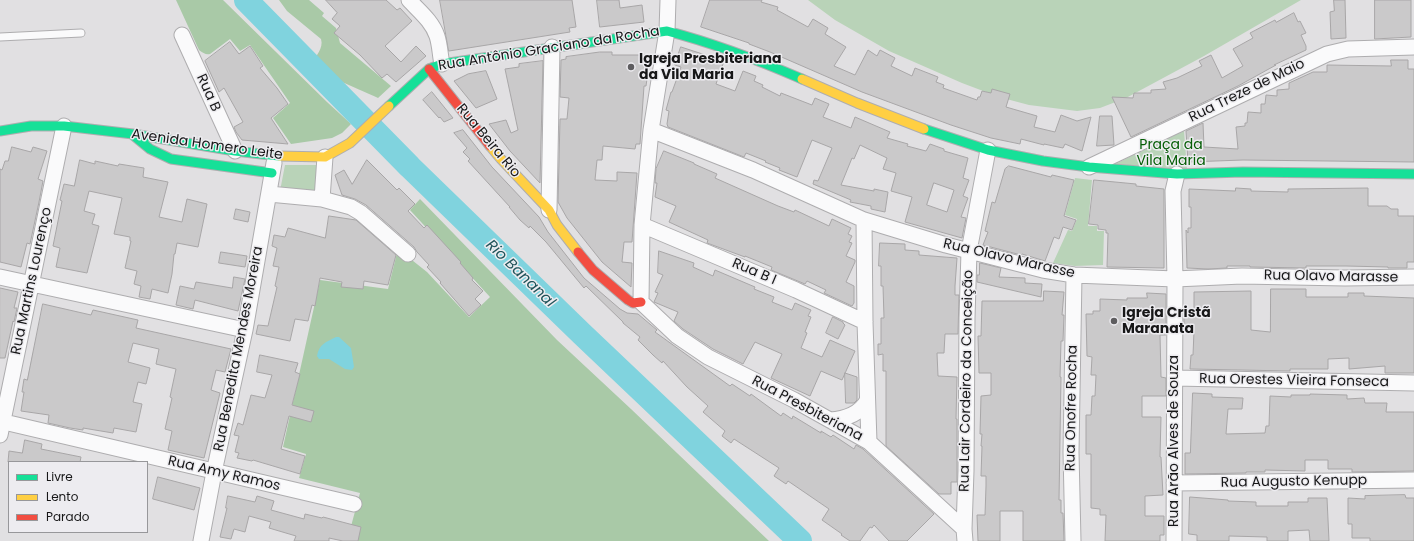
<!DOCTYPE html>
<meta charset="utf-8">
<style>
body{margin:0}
#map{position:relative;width:1414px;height:541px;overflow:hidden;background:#e1e0e2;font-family:Poppins,sans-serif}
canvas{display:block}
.legend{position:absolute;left:8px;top:461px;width:140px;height:72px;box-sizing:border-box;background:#edecf0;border:1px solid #97979a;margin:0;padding:5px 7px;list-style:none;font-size:12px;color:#171718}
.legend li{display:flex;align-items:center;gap:8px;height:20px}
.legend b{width:20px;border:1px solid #97979a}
</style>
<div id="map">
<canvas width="1414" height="541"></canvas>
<ul class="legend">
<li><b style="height:5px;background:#16e098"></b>Livre</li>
<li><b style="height:5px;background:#ffcf43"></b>Lento</li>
<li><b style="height:5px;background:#f24e42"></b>Parado</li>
</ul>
</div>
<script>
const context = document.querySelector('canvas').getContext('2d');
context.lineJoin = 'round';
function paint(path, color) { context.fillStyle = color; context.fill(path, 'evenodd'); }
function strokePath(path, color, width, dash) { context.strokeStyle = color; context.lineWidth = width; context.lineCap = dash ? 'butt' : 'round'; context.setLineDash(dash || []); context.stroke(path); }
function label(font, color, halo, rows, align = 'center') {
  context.font = font + ' Poppins,sans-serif'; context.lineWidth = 3; context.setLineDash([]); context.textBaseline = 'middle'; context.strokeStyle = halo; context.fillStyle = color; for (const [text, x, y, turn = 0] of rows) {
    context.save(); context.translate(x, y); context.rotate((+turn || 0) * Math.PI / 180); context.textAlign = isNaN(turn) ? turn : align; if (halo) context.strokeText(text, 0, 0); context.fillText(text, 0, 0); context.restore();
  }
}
paint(new Path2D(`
 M808,0H1301L1204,56L1126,98L1100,108L1077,111L1029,105L999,97L962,83L889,51L835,20Z
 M1184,131L1187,169L1115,164Z
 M285,165H317L316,195L280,191Z
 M1075,178L1092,180L1088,226H1097V231H1104L1103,265L1075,266L1053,263L1068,230L1072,231L1077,219L1065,215Z`), '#b9d3b8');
paint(new Path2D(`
 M176,0H223L327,102L351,124L342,133L332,138L291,144L273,118L290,103L250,45L240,51L230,39L210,54C206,55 203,53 199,50Z
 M279,0H309L324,13L322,16L336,28L340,43L391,86L378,98C364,91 321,75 313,64C315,55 324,49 321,39L287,11Z
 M420,199L557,340L631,409L769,541H347L360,493L299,478L306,454L283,447L320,280L388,289L398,249L427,272L469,317L490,297L410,210Z`), '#a9c9a7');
paint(new Path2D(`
 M336,337H339L351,348L354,367L352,370L345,369L329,359H319L317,356C319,344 326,342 336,337Z`), '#80d3de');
strokePath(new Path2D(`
 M246,0L410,167L582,334L800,541`), '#80d3de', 24);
const building = new Path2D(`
 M326,0H386L397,10L400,8L412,21L385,46L401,62L416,46L426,56L396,82L387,74L382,78L360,55L334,33L340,26L332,19L337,13Z
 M440,0H572L576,27L569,28L570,32L449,51Z
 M597,0H619L620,8L642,5L644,22L600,27Z
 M710,0H762L761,2L778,7L777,10L808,27L813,19L828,28L825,34L846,47L834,66L855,75L868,50L877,56L880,50L895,58L891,66L912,76L915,68L938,77L936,82L944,85L943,88L977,100L978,97H980L982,91L991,93L992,89L1010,94L1006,107L1037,116L1034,127L1055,132L1061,115L1077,121L1091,117L1082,151L1065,144L1063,148L1044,144V145L1021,139L1020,144L991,138L951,125L862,92L770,52L749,44V43L701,27Z
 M1334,0H1345L1346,38L1331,39L1330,12L1334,11Z
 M1375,0H1411V37L1375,39Z
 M1294,13L1298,22L1300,21L1306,33L1301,35L1306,46V50L1274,65H1276L1238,86L1131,137L1112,97L1133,98L1134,93H1151V90L1166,89L1163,82L1177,78L1202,66L1199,61L1211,55L1222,78L1243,66L1233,49L1253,38L1250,33L1275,20L1276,22Z
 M230,42L239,54L250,46L263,66L260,68L277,88L288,104L271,118L288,144L242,140L236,132L234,127L243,122L224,88L219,92L205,61Z
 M681,47L724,61L716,84L735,91L743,71L756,76L754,81L763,85L762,87L780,96L781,93L812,105L815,98L829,104L823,117L851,128L855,117L890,132L887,138L908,144L907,146L926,151L930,144L944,149V151L968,158L963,178L969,180L963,196L968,198L961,217L966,218L962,238L905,222L912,197L891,191L896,173L883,169L887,158L860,145L854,159L852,158L841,185L874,191V189L888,192L885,212L871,209V206L850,202L851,200L813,184L814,180L818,181L832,148L812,140L797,177L779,170L780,168L765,162L766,161L746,153L744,157L668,127L667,124L669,111L666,110L671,92H672L681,67L675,65ZM934,183L954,190L947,212L927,205Z
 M600,52H612V55H648V79H647L646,86H644L640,144H636L635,149L603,146L602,160H597L595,180L617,181V172L637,173L632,242H624L622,262L632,263L631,287L602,262L567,218L558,202L560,119H567L569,98L560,97L561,60L566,59V57Z
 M1391,60H1408V69H1414V162L1243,160L1188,162L1186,131L1203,123L1204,147L1238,149L1236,127L1245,126V123H1247L1248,112L1261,113V104H1265L1266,95L1277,96V90L1289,89V83L1313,72H1327V65L1391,66Z
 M543,61L540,183L510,151L489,124L506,120L511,133L518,130L505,69L519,67V64Z
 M486,71L497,99L476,108L454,81L468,74Z
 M432,92L453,118L444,122L440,117L439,118L423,100Z
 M1100,116H1112L1114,145L1097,146Z
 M463,130L492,167L539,217L548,232L584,278L620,309L627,313L638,314L657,330L655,332L730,386L732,384L750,396L751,394L781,416L783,413L792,419L793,416L821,433V431L831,437L833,435L854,449L856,445L863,449L934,514L907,541H889L874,525L872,528L870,527L860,541H850L841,535L842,534L822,520L829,509L788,481L786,484L774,476L779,468L734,439L731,443L722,436L725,431L703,412L708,406L687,387L663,361L662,363L653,355L638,340L640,337L623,323V322L586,286L584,288L546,242L530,226L529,228L520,220L509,207H510L468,161L470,159L463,152L467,148L454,133Z
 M12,147L31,152L33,147L47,151L38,179L43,181L39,202L30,244L27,243L21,267L0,262V169L2,170L5,161H8Z
 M664,151L694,163V164L717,174L715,178L778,206L794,212L795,210L829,226L832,219L851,228L848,234L852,236L849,242L852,243L846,256L855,260V262L846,282L854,286V303L852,306L824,293L826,290L807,281L805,284L771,270L772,267L745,256V257L707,243L708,240L669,222L676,206L655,197L657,183H655L656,169Z
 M80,160L95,164V161L118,166L119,164L144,168L143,177L168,182L159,217L182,222L187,199L207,204L198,247L177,243L175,254H174L172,274L168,293L152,289L150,299L139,297L141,286L134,284L137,271L125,268L131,241H130V237L114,234L122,198L89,191L84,211L95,214L92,224L99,226L87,273L56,267L60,248L53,246L62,201L60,200L64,184L74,186Z
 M367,160L397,190L399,188L415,204L408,211L424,228L427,225L461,262L460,263L473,278L472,280L483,291L475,299L481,305L469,316L440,283L441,282L427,267L429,265L417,252L414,247L366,205L355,199L342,195L335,175L344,170L352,184Z
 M1009,166L1051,177L1052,175L1074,180L1064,216L1076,220L1072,230L1063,227L1059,239L1054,237L1045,261L1022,254L1021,255L983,245L988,232L985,231L992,202L995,203L1005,169Z
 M1094,180L1136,184V186L1164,189V268L1107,267L1108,233H1106V230L1098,229V225L1089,224Z
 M1236,188L1251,189V191L1288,192V189L1368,188V206H1387L1391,209H1398V216H1414V262H1407V268H1388V267L1346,266H1306V268L1250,267V266H1227V268L1208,269L1187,268L1186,230L1188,233V228H1191V207H1189V189L1235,191Z
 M236,209L250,212L248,222L234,219Z
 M329,216L356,220L396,255L388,285L364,281L363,289L341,287L342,282L320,278L315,306L312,305L308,321L295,319L290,341L256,334L258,325L268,326L277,287L275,286L279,267L273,266L277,248L272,246L274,235L285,237L288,228L325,238Z
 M880,243L905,244V250L919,251V255L957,258L955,286V295H959L958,334H945L944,353H937L938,376L957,377L956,419H957V482H951V494H939L886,446V371H883V354L878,355V344H881V318H884L883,286H881V266H879Z
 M659,251L694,263L693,267L713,276L715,270L755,287L754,289L774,297L772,302L792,310L795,303L811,310L808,316L811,317L805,332L807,333L801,348L822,357L830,340L855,351L842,380L821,371L810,396L771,378L782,354L755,342L743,364L713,349L683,329L674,321L678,312L654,302L658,293L655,292L663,275L658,273Z
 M221,252L247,256L245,267L219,263Z
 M980,263L1001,268L999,277L1025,278V283L1042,284L1041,297L977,282V275H979Z
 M234,277L245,279L238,311L195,300L193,309L176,305L180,286L194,289L196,282L232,288Z
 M0,288L18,292L14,308H17L14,322L13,321L5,358H0Z
 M1271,289H1306V297H1348V293H1364V296L1414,298V373H1385V366L1349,369V358L1328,359V369H1290V371L1190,369L1191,355H1193L1194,331H1184V313H1194V292L1251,291V330L1270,332Z
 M1044,291L1064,292L1062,315H1064L1063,341H1061L1060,377H1061L1059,500H1061V513H1063L1064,541H1023V511H1000V541H978L977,515H985L986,486V476H981L982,446H981L982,434H980L981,396L991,395V373H979L978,336H981L982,301H1043Z
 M1147,293L1166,294V335H1160L1161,377L1166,378V396H1142V417H1161L1160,457H1161L1163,495L1145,496V516H1164V535H1160V541H1105L1106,515H1100V509L1091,508V454H1086V415H1091L1092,396H1095L1096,375H1091L1092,357L1087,356L1086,314H1093V311H1100V299L1127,300V298H1147Z
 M43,304L91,315L93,310L138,320L136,328L231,349L225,372L216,370L211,390L220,393L204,458L168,450L172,431L165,429L172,398L170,397L176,369L156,364L159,349L133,343L128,362L150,368L146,384L138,382L133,402L142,404L136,432L114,428L113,433L83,428V430L70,428L48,423L49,415L21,411L24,392H22L24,379L27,380Z
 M833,317L843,322V323L845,325L838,339L826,333Z
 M260,355L298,363L295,372L300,374L292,405L314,411L311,422L289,416L281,449L305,456L300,474L253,460L252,461L237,458L239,453L235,452L239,436L234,435L238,423L243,425L251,395L265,398L272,375L257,372Z
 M845,373L857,377V400L854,403H846Z
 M1193,393L1212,394V397L1243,398L1242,409H1228L1226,434L1265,433L1266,426H1269L1270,396L1291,397V395H1310V394L1347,395V399L1364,398L1365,403H1387L1386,412H1414V471L1352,472V469H1328V460H1305V471L1265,470V472H1246V473L1185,474V453H1190Z
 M25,440L42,444L41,449L81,457L80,462H8L9,451L22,453Z
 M158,477L200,488L194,510L153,499Z
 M1405,495L1406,498H1414V541H1370V538H1352V524H1348V498L1365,499V496Z
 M228,496L255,502L257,496L274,501L271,510L304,519L305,514L322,518L323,517L361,527L358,541H343L329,538V541H294L296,536L269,528L271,522L249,516L245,532L234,529L231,539L220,537L227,508H226Z
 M1190,497L1228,500V501L1256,502V506H1288V502H1308V498H1327L1329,541H1310L1309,530L1288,531V541H1267V537L1229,536V541H1197V535L1189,534Z`);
paint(building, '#cac9ca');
strokePath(building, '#a8a6a7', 1);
const lane = new Path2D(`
 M0,37L81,33`);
const street = new Path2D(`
 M409,0C419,11 432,21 437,36C440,45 440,55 442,64
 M668,0L667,31L651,130L642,225L641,302L677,336L708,357L794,400L869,442L964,529
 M182,35L235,151
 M651,130L753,170L864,220L946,245L1043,270L1074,275L1175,279L1242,276L1345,278L1414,277
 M1089,167L1327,54L1348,49L1414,47
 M269,194L322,199L351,207L361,213L408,254
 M322,199L325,157
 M549,210L552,47
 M864,220L865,322L869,442
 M642,225L796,290L865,322
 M0,277L245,330
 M1175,378L1414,383
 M830,420C845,419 859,415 867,401
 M0,421L354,504
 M0,435L64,126
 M1174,483L1414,480
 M201,541L214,472L245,330L274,163
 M965,541L964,529L966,471L967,318L969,251L988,150
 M1073,541L1071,452L1074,275
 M1174,541L1175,279L1173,191L1177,174`);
const fast = new Path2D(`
 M389,106L429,69L442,64L667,31C713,43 758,60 802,79
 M924,129L988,150L1043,161L1089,167L1177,174L1243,172L1414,174
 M0,131L31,126H64L133,134L235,151L279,156
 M133,135L150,149L171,159L272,173`);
const slow = new Path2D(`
 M802,79L857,103L924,129
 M490,146L501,159L549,210L557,225L578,252
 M279,156L325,157L350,143L389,106`);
const jam = new Path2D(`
 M429,69L490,146
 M578,252L593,270L628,300L633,303L641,302`);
strokePath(lane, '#aeadaf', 9);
strokePath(street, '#aeadaf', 17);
strokePath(fast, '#aeadaf', 11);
strokePath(slow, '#aeadaf', 11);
strokePath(jam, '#aeadaf', 11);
strokePath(lane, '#fafafb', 7);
strokePath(street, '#fafafb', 15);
strokePath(fast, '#16e098', 9);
strokePath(slow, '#ffcf43', 9);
strokePath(jam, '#f24e42', 9);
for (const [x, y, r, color] of [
 [631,67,4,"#5e5d5f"],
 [1114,321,4,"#5e5d5f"]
]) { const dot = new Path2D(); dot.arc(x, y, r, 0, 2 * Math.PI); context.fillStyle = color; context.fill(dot); strokePath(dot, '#edecf0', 1.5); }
label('14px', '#171718', '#edecf0', [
 ["Rua Antônio Graciano da Rocha",549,49,-9],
 ["Rua Treze de Maio",1247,91,-26],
 ["Rua B",208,93,66],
 ["Rua Beira Rio",488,141,50],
 ["Avenida Homero Leite",207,145,8],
 ["Rua Olavo Marasse",1009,259,13],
 ["Rua B I",754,272,23],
 ["Rua Olavo Marasse",1331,277,1],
 ["Rua Martins Lourenço",32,281,-78],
 ["Rua Benedita Mendes Moreira",239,349,-79],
 ["Rua Lair Cordeiro da Conceição",967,381,-89],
 ["Rua Orestes Vieira Fonseca",1294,381,1],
 ["Rua Onofre Rocha",1072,408,-89],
 ["Rua Presbiteriana",807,409,28],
 ["Rua Arão Alves de Souza",1174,441,-90],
 ["Rua Amy Ramos",224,474,13],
 ["Rua Augusto Kenupp",1294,482,-1]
]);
label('bold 14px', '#171718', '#edecf0', [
 ["Igreja Presbiteriana",639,59],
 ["da Vila Maria",639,75],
 ["Igreja Cristã",1122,313],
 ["Maranata",1122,329]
], 'left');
label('14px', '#045d05', '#edecf0', [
 ["Praça da",1171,145],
 ["Vila Maria",1171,161]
]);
label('italic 15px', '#20545a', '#edecf0', [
 ["Rio Bananal",520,274,44]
]);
</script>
